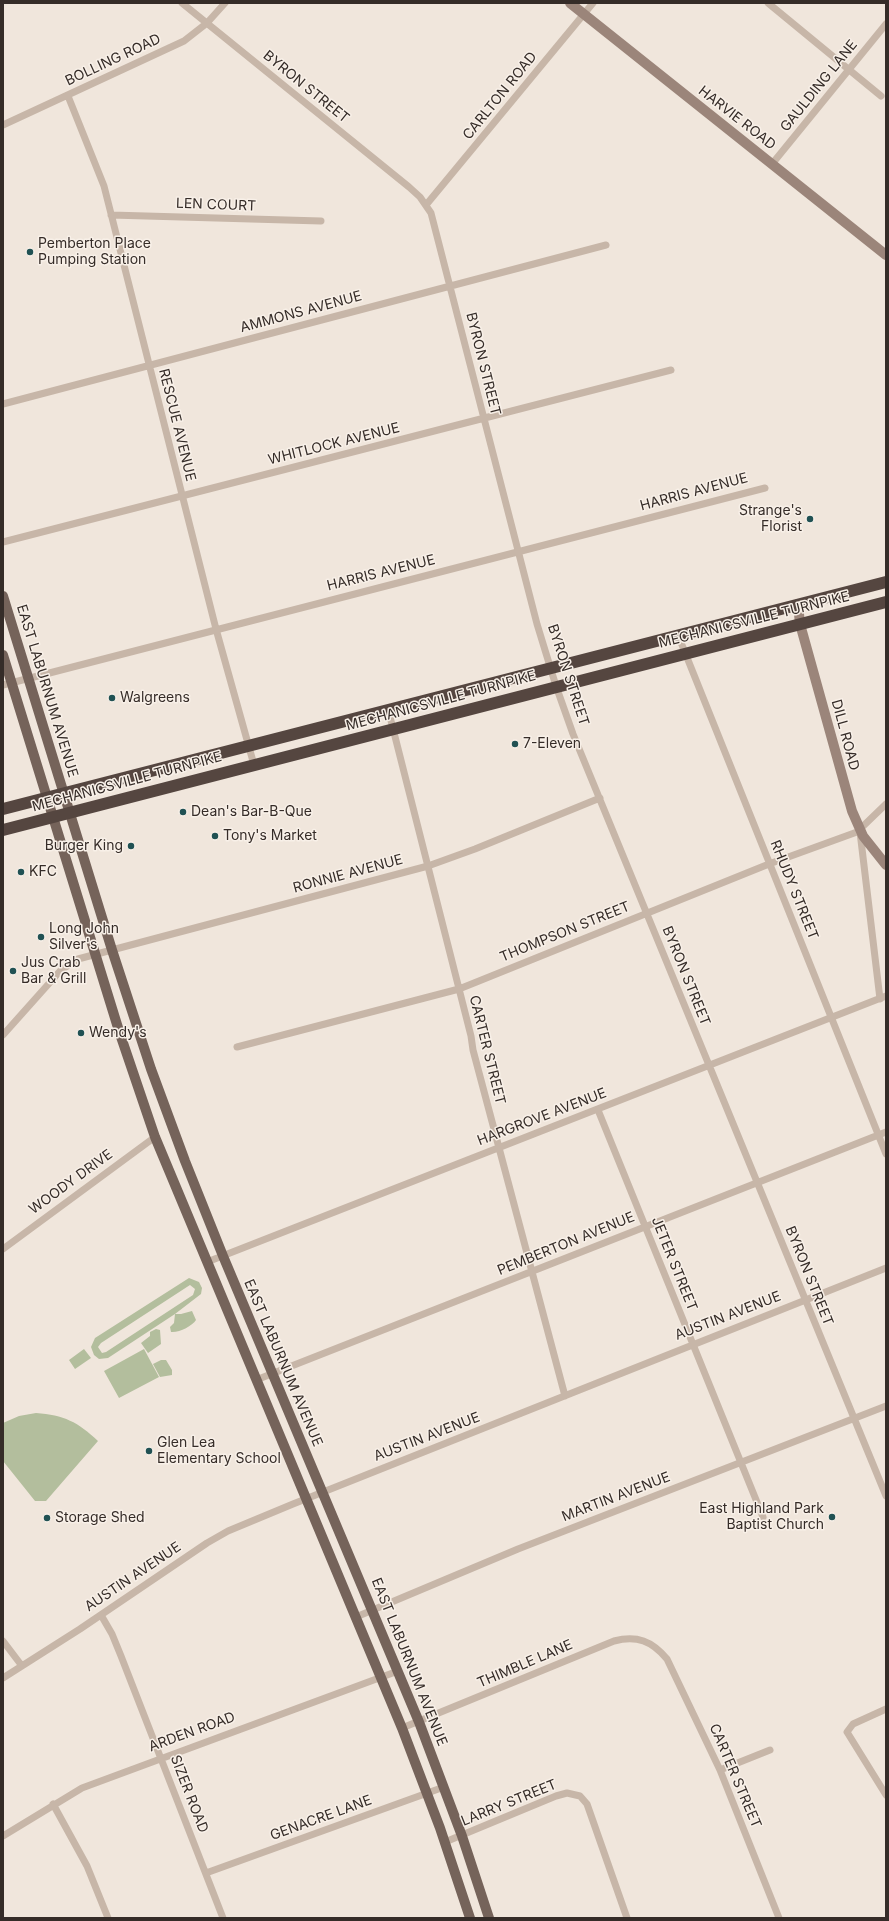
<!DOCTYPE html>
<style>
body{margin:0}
#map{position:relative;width:889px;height:1921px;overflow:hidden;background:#f0e6dc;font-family:Inter,sans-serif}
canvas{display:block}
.frame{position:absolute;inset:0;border:4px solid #352c28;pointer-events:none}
</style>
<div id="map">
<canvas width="889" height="1921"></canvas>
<div class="frame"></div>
</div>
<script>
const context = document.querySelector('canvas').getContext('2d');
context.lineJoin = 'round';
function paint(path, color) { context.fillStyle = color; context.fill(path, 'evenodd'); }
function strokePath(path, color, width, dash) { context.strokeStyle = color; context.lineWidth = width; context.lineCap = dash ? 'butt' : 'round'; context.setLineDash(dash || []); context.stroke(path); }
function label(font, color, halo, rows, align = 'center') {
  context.font = font + ' Inter,sans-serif'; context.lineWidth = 3; context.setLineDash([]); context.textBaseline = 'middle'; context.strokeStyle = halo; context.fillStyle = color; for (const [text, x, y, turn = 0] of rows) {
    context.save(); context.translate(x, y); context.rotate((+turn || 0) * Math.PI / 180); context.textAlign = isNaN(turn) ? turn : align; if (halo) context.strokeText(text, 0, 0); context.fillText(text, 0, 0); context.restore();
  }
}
paint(new Path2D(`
 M189,1278L199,1282L202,1288L201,1294L175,1314H181L192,1311L196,1320C192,1326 179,1333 171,1332L170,1327L174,1323L175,1314L108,1358L99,1359L94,1355L91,1347L95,1338ZM190,1285L195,1289L193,1295L106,1352L102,1353L98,1347L101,1343Z
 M156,1329L160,1330L161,1344L148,1353L141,1343L150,1336V1332Z
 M84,1349L91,1358L75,1369L69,1360Z
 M144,1349L159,1377L119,1398L104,1371Z
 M161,1360H166L172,1370V1375L160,1377L153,1364Z
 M36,1413C64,1415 78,1422 98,1441L46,1501H35L3,1461V1423L19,1416Z`), '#b3be9d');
strokePath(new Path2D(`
 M182,3L409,187L420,197L431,213L537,624L556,686L573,734L886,1496
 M768,3L881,96
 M68,96L104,186L216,629L254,765
 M3,125L184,41L207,23L225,3
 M772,164L886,24
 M426,205L593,3
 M111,215L321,221
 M3,404L606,245
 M3,542L671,370
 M678,635L886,1154
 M3,685L765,488
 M388,709L471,1036L473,1050L565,1396
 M860,832L880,999
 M3,1035L61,970L78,959L428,866L475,849L600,798
 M237,1047L459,989L474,983L769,864L857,832L886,804
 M598,1110L763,1517
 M3,1249L155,1137
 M207,1262L886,996
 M256,1380L886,1132
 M101,1615L112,1634L121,1656L223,1918
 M356,1617L518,1549L886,1406
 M3,1641L22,1666
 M3,1678L80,1629L207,1543L228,1531L293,1504L886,1268
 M886,1709L853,1724L847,1732L886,1795
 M402,1728L614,1641C637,1635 652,1641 667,1659L720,1770L779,1918
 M720,1770L770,1750
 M53,1804L87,1866L108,1918
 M3,1836L82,1788L398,1671
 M445,1842L556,1796L567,1793L580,1796L587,1804L627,1918
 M206,1873L444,1787`), '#c7b6a8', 7);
strokePath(new Path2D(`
 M570,3L886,255
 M798,604L800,624L852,811L863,836L886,865`), '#9b857a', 10);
strokePath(new Path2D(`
 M3,596L112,950L151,1069L185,1161L223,1256L419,1722L462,1836L489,1918
 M3,655L119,1031L155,1137L402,1728L440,1828L470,1918`), '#75635a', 10);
strokePath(new Path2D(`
 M3,809L886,582
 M3,830L886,602`), '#554640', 12);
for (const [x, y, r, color] of [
 [30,252,4,"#205153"],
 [810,519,4,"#205153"],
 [112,698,4,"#205153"],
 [515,744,4,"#205153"],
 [183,812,4,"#205153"],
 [215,836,4,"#205153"],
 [131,846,4,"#205153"],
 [21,872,4,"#205153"],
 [41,937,4,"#205153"],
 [13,971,4,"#205153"],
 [81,1033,4,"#205153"],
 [149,1451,4,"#205153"],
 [832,1517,4,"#205153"],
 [47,1518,4,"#205153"]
]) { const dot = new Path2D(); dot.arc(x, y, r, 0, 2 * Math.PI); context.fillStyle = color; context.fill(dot); strokePath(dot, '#f8f0e8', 1.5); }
label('14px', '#352c28', '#f8f0e8', [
 ["BOLLING ROAD",113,60,-25],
 ["GAULDING LANE",819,86,-51],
 ["BYRON STREET",306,87,39],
 ["CARLTON ROAD",500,96,-51],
 ["HARVIE ROAD",737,118,38],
 ["LEN COURT",216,205,2],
 ["AMMONS AVENUE",301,312,-15],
 ["BYRON STREET",483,364,76],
 ["RESCUE AVENUE",177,425,76],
 ["WHITLOCK AVENUE",334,444,-14],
 ["HARRIS AVENUE",694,492,-15],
 ["HARRIS AVENUE",381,573,-14],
 ["MECHANICSVILLE TURNPIKE",754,620,-14],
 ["BYRON STREET",568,675,72],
 ["EAST LABURNUM AVENUE",47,691,73],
 ["MECHANICSVILLE TURNPIKE",441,701,-15],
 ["DILL ROAD",845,735,75],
 ["MECHANICSVILLE TURNPIKE",127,782,-15],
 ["RONNIE AVENUE",348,874,-15],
 ["RHUDY STREET",794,890,68],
 ["THOMPSON STREET",565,932,-22],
 ["BYRON STREET",686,976,68],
 ["CARTER STREET",487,1050,76],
 ["HARGROVE AVENUE",542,1117,-21],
 ["WOODY DRIVE",71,1182,-36],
 ["PEMBERTON AVENUE",566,1244,-22],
 ["JETER STREET",674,1264,68],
 ["BYRON STREET",809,1276,68],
 ["AUSTIN AVENUE",728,1316,-21],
 ["EAST LABURNUM AVENUE",283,1363,67],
 ["AUSTIN AVENUE",427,1437,-21],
 ["MARTIN AVENUE",616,1497,-21],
 ["AUSTIN AVENUE",133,1577,-34],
 ["EAST LABURNUM AVENUE",409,1662,68],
 ["THIMBLE LANE",525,1664,-23],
 ["ARDEN ROAD",192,1732,-20],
 ["CARTER STREET",735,1776,67],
 ["SIZER ROAD",189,1794,69],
 ["LARRY STREET",509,1803,-22],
 ["GENACRE LANE",321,1818,-20]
]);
label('14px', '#352c28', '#f8f0e8', [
 ["Pemberton Place",38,244],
 ["Pumping Station",38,260],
 ["Strange's",802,511,"right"],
 ["Florist",802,527,"right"],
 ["Walgreens",120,698],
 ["7-Eleven",523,744],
 ["Dean's Bar-B-Que",191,812],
 ["Tony's Market",223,836],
 ["Burger King",123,846,"right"],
 ["KFC",29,872],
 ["Long John",49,929],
 ["Silver's",49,945],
 ["Jus Crab",21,963],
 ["Bar & Grill",21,979],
 ["Wendy's",89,1033],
 ["Glen Lea",157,1443],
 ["Elementary School",157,1459],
 ["East Highland Park",824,1509,"right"],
 ["Baptist Church",824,1525,"right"],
 ["Storage Shed",55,1518]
], 'left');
</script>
